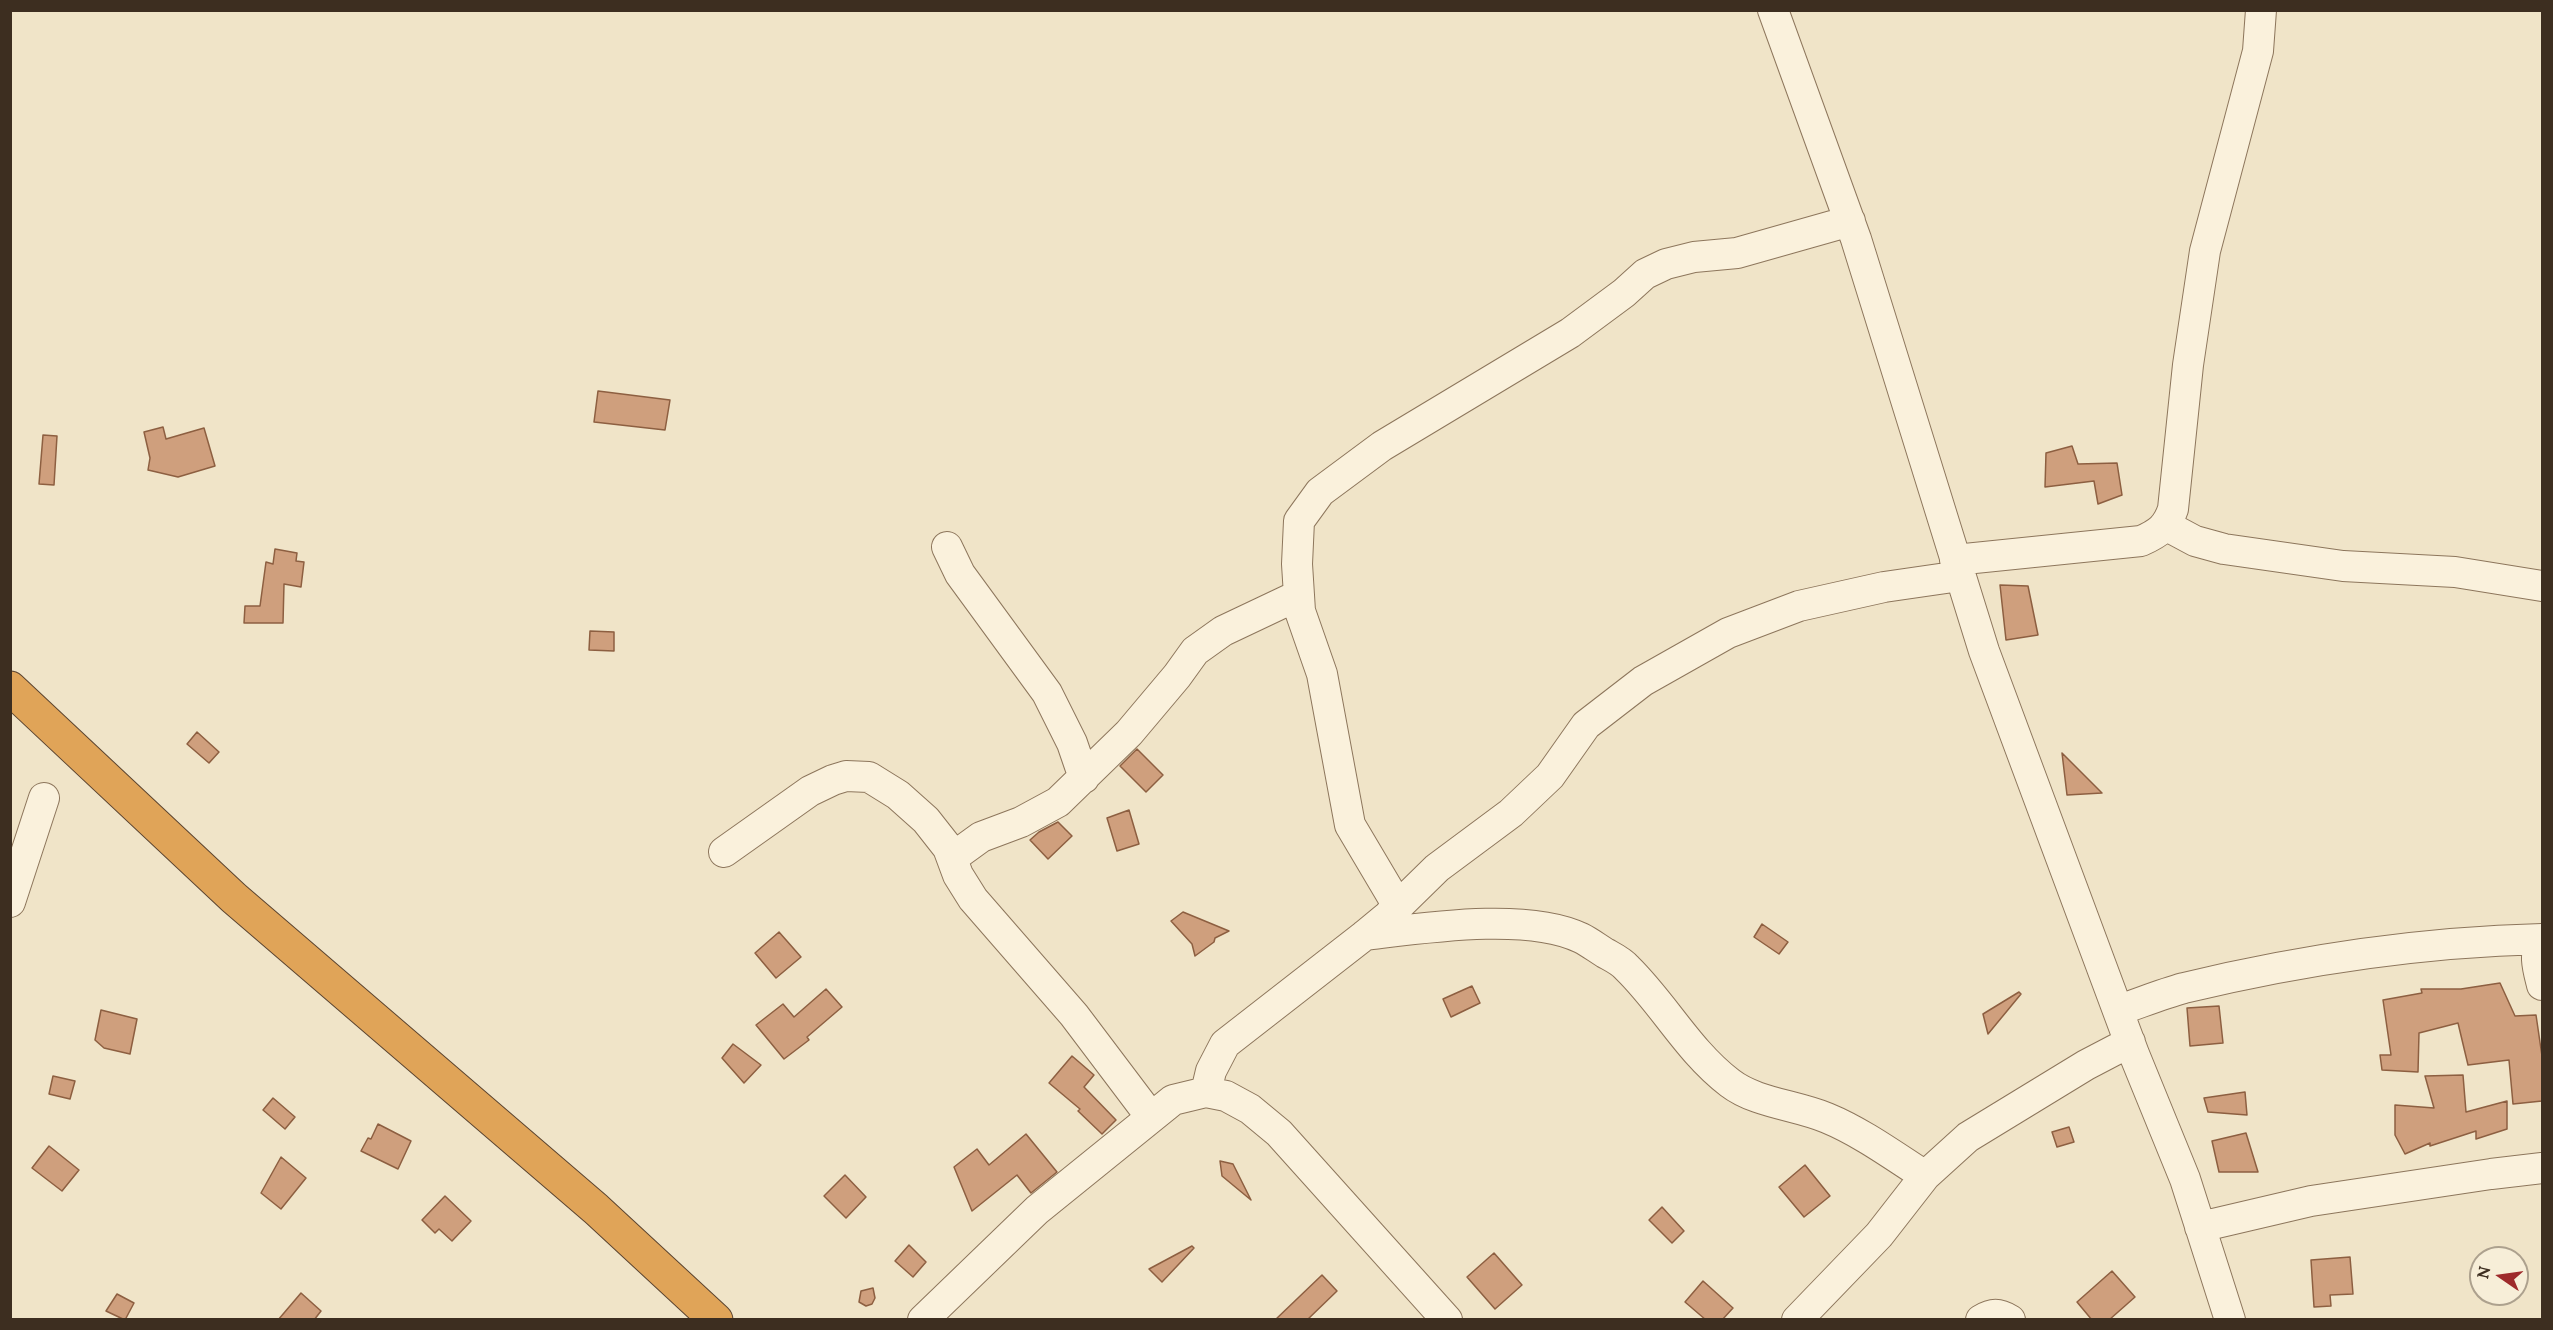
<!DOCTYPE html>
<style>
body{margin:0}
#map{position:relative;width:2553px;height:1330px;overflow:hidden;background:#f0e4c8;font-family:Lora,serif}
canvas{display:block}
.frame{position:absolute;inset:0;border:12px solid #3d2e20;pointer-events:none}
.north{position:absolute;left:2469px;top:1246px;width:60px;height:60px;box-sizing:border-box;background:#f7eed8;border:2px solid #ada18e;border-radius:50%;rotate:283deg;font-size:16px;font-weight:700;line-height:24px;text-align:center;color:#3d2e20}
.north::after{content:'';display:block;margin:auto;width:21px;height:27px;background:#9e2a2b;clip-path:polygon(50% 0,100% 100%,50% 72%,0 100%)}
</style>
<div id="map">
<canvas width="2553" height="1330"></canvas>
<div class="frame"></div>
<div class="north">N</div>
</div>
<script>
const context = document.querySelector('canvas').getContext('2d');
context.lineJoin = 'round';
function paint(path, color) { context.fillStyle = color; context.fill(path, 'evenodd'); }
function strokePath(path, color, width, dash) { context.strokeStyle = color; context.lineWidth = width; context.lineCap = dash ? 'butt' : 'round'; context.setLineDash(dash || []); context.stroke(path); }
const building = new Path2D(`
 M598,391L670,400L665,430L594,422Z
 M163,427L166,439L204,428L215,466L178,477L148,470L150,458L144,432Z
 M43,435L57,436L54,485L39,484Z
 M2072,446L2078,464L2117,463L2122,495L2098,504L2094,481L2045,487L2046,453Z
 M275,549L297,553L296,561L304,562L301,587L284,584L283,623H244L245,606H260L266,562L273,564Z
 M2000,585L2028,586L2038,635L2006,640Z
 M590,631L614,632V651L589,650Z
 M197,732L219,752L209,763L187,744Z
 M1137,749L1163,775L1146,792L1120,766Z
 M2062,753L2102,793L2067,795Z
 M1129,810L1139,844L1117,851L1107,818Z
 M1058,822L1072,836L1048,859L1030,840L1039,832Z
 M1183,912L1229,931L1215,938L1214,942L1195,956L1192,944L1171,921Z
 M1762,924L1788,942L1779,954L1754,937Z
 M779,932L801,957L776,978L755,953Z
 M2500,983L2515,1016L2536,1015L2542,1056V1101L2513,1104L2509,1060L2468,1065L2458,1023L2419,1033L2418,1072L2382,1070L2380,1055H2391L2383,1000L2422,993L2421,989H2461Z
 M1472,986L1480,1003L1451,1017L1443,999Z
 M826,989L842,1007L807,1037L809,1040L784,1059L756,1025L783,1004L794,1017Z
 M2019,992L2021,994L1988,1034L1983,1014Z
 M2219,1006L2223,1043L2190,1046L2187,1008Z
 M101,1010L137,1019L130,1054L104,1048L95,1040Z
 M733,1044L761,1065L744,1083L722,1058Z
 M1072,1056L1094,1075L1084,1087L1116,1120L1102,1134L1078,1111L1080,1109L1049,1083Z
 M2463,1075L2466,1112L2507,1101V1129L2476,1139V1131L2430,1146V1143L2405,1154L2395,1135V1105L2434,1108L2425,1076Z
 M53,1076L75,1081L70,1099L49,1094Z
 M2245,1092L2247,1115L2208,1112L2204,1098Z
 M273,1098L295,1117L285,1129L263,1110Z
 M378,1124L411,1141L398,1169L361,1151L368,1138L371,1139Z
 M2069,1127L2074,1142L2057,1147L2052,1132Z
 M2246,1133L2258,1172H2219L2212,1141Z
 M1026,1134L1057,1172L1031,1193L1017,1175L972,1211L954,1167L977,1149L989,1165Z
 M49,1146L79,1170L62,1191L32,1168Z
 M281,1157L306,1178L281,1209L261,1193Z
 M1220,1161L1233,1164L1251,1200L1222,1176Z
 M1805,1165L1830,1196L1804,1217L1779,1187Z
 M845,1175L866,1197L846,1218L824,1196Z
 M445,1196L471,1221L452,1241L439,1229L435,1233L422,1220Z
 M1662,1207L1684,1231L1672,1243L1649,1220Z
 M909,1245L926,1262L913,1277L895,1261Z
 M1192,1246L1194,1248L1162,1282L1149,1269Z
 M1494,1253L1522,1285L1495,1309L1467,1277Z
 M2350,1257L2353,1294L2330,1295L2331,1306L2314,1307L2311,1260Z
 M2112,1271L2135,1297L2109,1320H2092L2077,1302Z
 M1322,1275L1337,1291L1307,1320H1275Z
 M1703,1281L1733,1308L1722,1320H1706L1685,1302Z
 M873,1288L875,1298L872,1304L866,1306L859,1302L861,1291Z
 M301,1293L321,1311L314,1320H278Z
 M117,1294L134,1303L125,1320L106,1311Z`);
paint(building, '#cf9f7d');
strokePath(building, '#8d5f41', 1.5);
const minor = new Path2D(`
 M1773,10L1856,239L1984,651L2134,1054L2185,1179L2230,1320
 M2167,526L2195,541L2224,549L2343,566L2455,572L2542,586
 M947,547L960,574L1047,693L1072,743L1084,778
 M1955,560L2141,541C2159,533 2167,527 2173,509L2188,365L2205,251L2258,51L2261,10
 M724,852L810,791L833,780L846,776L869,777L898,795L926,820L948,848L958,875L973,899L1074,1015L1151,1117
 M952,858L981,837L1021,822L1058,802L1129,733L1177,676L1195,651L1223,631L1299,595
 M10,902L44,798
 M1398,906L1350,825L1322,674L1300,611L1297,564L1299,521L1320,492L1382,446L1570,333L1624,293L1645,274L1666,264L1694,257L1737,253L1850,221
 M1365,935C1424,928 1527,912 1581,938C1589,942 1597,948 1605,953C1612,957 1621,961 1627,968C1664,1004 1688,1051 1730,1083C1756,1103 1796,1105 1827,1118C1861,1132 1894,1156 1925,1176
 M2542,939C2533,954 2538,969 2542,985
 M2119,1010C2140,1003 2162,994 2184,988C2300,960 2423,942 2542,939
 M1206,1092L1211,1071L1225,1044L1365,935L1388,916L1437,868L1511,813L1550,776L1586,725L1643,681L1728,633L1799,606L1884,587L1960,576
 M2200,1227L2311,1201L2491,1174L2542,1168
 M923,1320L1037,1210L1173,1100L1206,1092L1226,1096L1250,1109L1279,1133L1447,1320
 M1797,1320L1879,1235L1925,1176L1968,1137L2086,1065L2130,1042
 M1981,1320C1992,1313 1999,1313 2010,1320`);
const highway = new Path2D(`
 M10,688L234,898L596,1209L716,1320`);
strokePath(minor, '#8d765c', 32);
strokePath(highway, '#5b4430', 35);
strokePath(minor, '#faf1dc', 30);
strokePath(highway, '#e0a458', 33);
</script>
